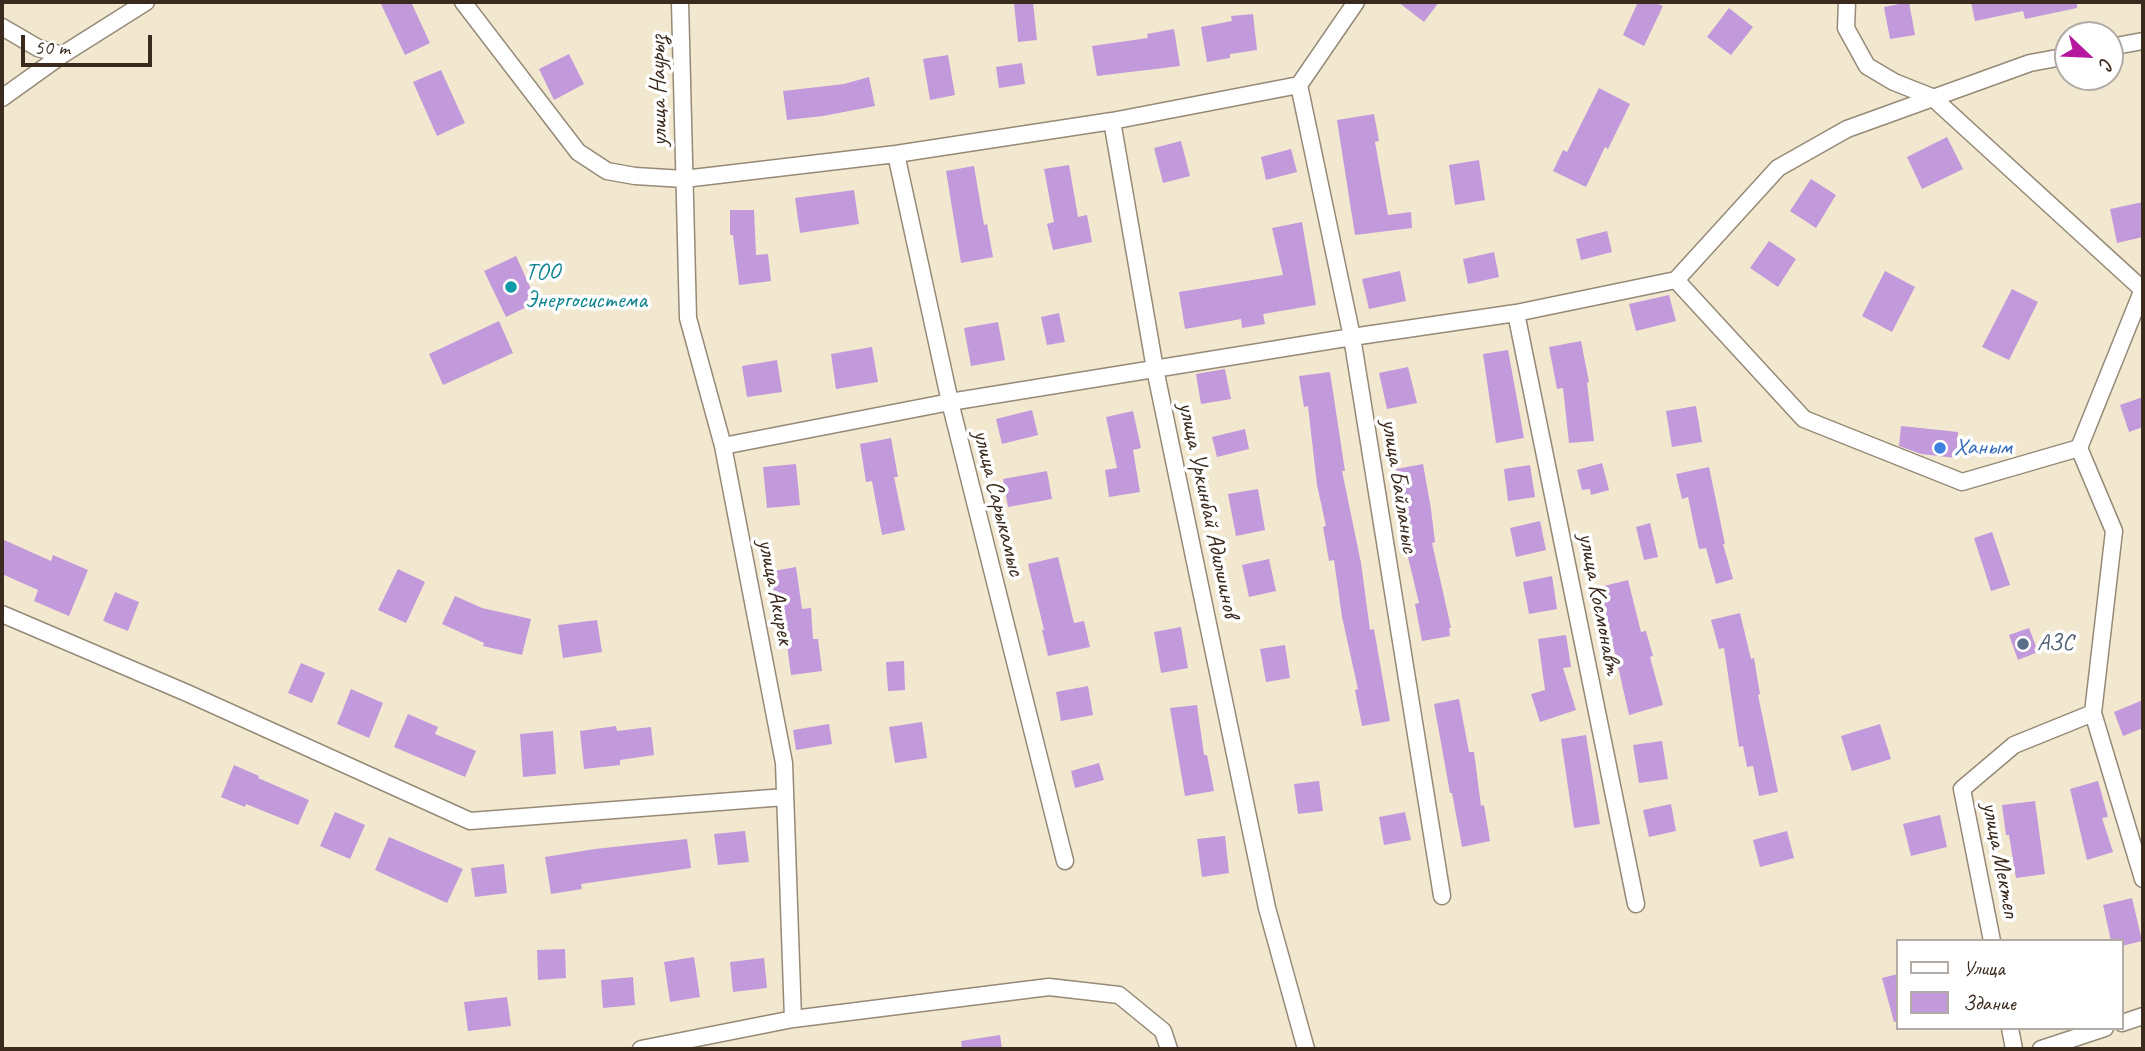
<!DOCTYPE html>
<meta charset="utf-8">
<style>
body{margin:0}
#map{position:relative;width:2145px;height:1051px;overflow:hidden;background:#f2e8d0;font-family:Caveat,sans-serif}
canvas{display:block}
.frame{position:absolute;inset:0;border:4px solid #3b2a1e;pointer-events:none}
.legend{position:absolute;left:1896px;top:939px;width:228px;height:91px;box-sizing:border-box;background:#fff;border:2px solid #b1aaa5;margin:0;padding:9px 12px;list-style:none;font-size:21px;color:#3b2a1e}
.legend li{display:flex;align-items:center;gap:14px;height:35px}
.legend b{width:35px;border:2px solid #b1aaa5}
.north{position:absolute;left:2054px;top:21px;width:70px;height:70px;box-sizing:border-box;background:#fff;border:2px solid #b1aaa5;border-radius:50%;rotate:113deg;font-size:19px;font-weight:700;line-height:28px;text-align:center;color:#3b2a1e}
.north::after{content:'';display:block;margin:auto;width:24px;height:32px;background:#b5179e;clip-path:polygon(50% 0,100% 100%,50% 72%,0 100%)}
.scale{position:absolute;left:21px;top:35px;width:131px;height:32px;box-sizing:border-box;border:4px solid #3b2a1e;border-top:0;padding-left:9px;font-size:21px;line-height:24px;white-space:nowrap;color:#3b2a1e;-webkit-text-stroke:5px #fff;paint-order:stroke}
</style>
<div id="map">
<canvas width="2145" height="1051"></canvas>
<div class="frame"></div>
<ul class="legend">
<li><b style="height:9px;background:#fff"></b>Улица</li>
<li><b style="height:19px;background:#c299db"></b>Здание</li>
</ul>
<div class="north">С</div>
<div class="scale">50 m</div>
</div>
<script>
const context = document.querySelector('canvas').getContext('2d');
context.lineJoin = 'round';
function paint(path, color) { context.fillStyle = color; context.fill(path, 'evenodd'); }
function strokePath(path, color, width, dash) { context.strokeStyle = color; context.lineWidth = width; context.lineCap = dash ? 'butt' : 'round'; context.setLineDash(dash || []); context.stroke(path); }
function label(font, color, halo, rows, align = 'center') {
  context.font = font + ' Caveat,sans-serif'; context.lineWidth = 7; context.setLineDash([]); context.textBaseline = 'middle'; context.strokeStyle = halo; context.fillStyle = color; for (const [text, x, y, turn = 0] of rows) {
    context.save(); context.translate(x, y); context.rotate((+turn || 0) * Math.PI / 180); context.textAlign = isNaN(turn) ? turn : align; if (halo) context.strokeText(text, 0, 0); context.fillText(text, 0, 0); context.restore();
  }
}
paint(new Path2D(`
 M380,2H411L430,43L405,55Z
 M1025,2H1033L1037,40L1018,42L1014,3Z
 M1398,2H1439L1424,22Z
 M1638,2H1653L1663,6L1644,46L1623,35Z
 M1909,2L1915,35L1890,39L1884,7Z
 M1971,2H2077V8L2025,19L2023,11L1975,21Z
 M1729,8L1753,27L1731,55L1707,37Z
 M1253,14L1257,50L1230,54V58L1207,62L1201,27L1232,21L1231,16Z
 M1174,29L1180,66L1097,76L1092,46L1148,38L1147,34Z
 M569,54L584,84L554,100L539,69Z
 M948,55L955,95L930,100L923,59Z
 M1022,63L1025,84L999,88L996,67Z
 M441,70L465,123L437,136L413,82Z
 M869,77L875,106L823,116L787,120L783,91L844,84Z
 M1599,88L1630,104L1608,149L1605,147L1586,187L1553,171L1563,150L1567,152Z
 M1374,114L1379,141L1375,142L1388,215L1411,212L1412,228L1355,235L1337,120Z
 M1947,137L1963,169L1922,189L1907,157Z
 M1181,141L1190,176L1163,183L1154,148Z
 M1291,149L1297,172L1266,180L1261,157Z
 M1479,160L1485,200L1455,205L1449,165Z
 M1069,165L1078,217L1087,215L1092,242L1053,250L1047,224L1054,222L1044,169Z
 M974,166L984,225L987,224L993,257L961,263L946,171Z
 M1811,179L1836,195L1816,228L1790,211Z
 M854,190L859,224L800,233L795,198Z
 M2143,202V237L2117,243L2110,209Z
 M730,210H754L756,255L768,254L771,281L739,285L733,235H730Z
 M1302,222L1316,305L1263,314L1265,324L1242,328L1241,319L1185,329L1179,292L1283,275L1272,228Z
 M1607,231L1612,252L1581,260L1576,239Z
 M1769,241L1796,259L1778,287L1750,268Z
 M1494,252L1499,277L1468,284L1463,259Z
 M516,256L537,302L506,317L484,271Z
 M1400,271L1406,301L1369,309L1362,279Z
 M1885,271L1915,287L1892,332L1862,316Z
 M2012,289L2038,302L2009,360L1982,347Z
 M1669,295L1676,321L1636,331L1629,304Z
 M1059,313L1065,342L1047,345L1041,317Z
 M499,321L513,353L443,385L429,354Z
 M998,322L1005,360L971,366L964,328Z
 M1581,341L1589,382L1587,383L1594,441L1569,443L1563,388L1557,389L1549,347Z
 M872,347L878,382L836,389L831,354Z
 M1508,350L1524,438L1496,443L1483,354Z
 M777,360L782,392L747,397L742,366Z
 M1408,367L1417,403L1387,409L1379,373Z
 M1225,369L1231,399L1201,404L1196,374Z
 M1330,372L1345,471H1342L1361,563L1370,630L1374,629L1390,721L1362,726L1355,690L1358,689L1342,617L1334,560L1329,561L1323,527L1326,526L1317,485L1308,406L1304,407L1299,376Z
 M2143,397V427L2129,432L2120,405Z
 M1696,406L1702,442L1672,447L1666,411Z
 M1032,410L1038,435L1002,444L996,419Z
 M1133,411L1141,448L1133,450L1140,492L1109,497L1105,470L1117,468L1106,417Z
 M1901,426L1958,432L1956,458L1921,454L1899,446Z
 M1245,429L1249,449L1217,457L1212,437Z
 M891,438L898,477H894L905,530L882,535L872,481L866,482L860,444Z
 M1602,463L1609,490L1591,495L1590,489L1582,490L1577,470Z
 M796,464L800,505L767,508L763,467Z
 M1423,464L1431,509L1435,542L1432,543L1451,628H1449L1450,636L1422,641L1415,604L1419,603L1407,553L1410,552L1405,502H1403L1396,469Z
 M1530,465L1535,497L1508,501L1504,469Z
 M1709,467L1725,544H1723L1733,579L1716,584L1706,548L1699,549L1688,497L1682,499L1676,474Z
 M1047,471L1052,499L1008,507L1003,479Z
 M1258,489L1265,530L1236,536L1228,494Z
 M1540,521L1546,550L1516,557L1510,528Z
 M1650,523L1658,557L1644,560L1636,527Z
 M1992,532L2010,585L1991,591L1974,538Z
 M2,539L51,561L53,555L88,570L69,616L34,601L38,590L2,574Z
 M1058,557L1074,623L1084,621L1090,647L1048,656L1042,630H1044L1028,564Z
 M1269,559L1276,591L1249,597L1242,565Z
 M796,567L802,609L811,608L813,639H818L822,671L791,675L785,630L782,631L780,599L772,600L768,572Z
 M398,569L425,582L406,623L378,610Z
 M1552,576L1557,609L1529,614L1523,582Z
 M1628,580L1641,632L1646,631L1653,656L1650,657L1663,705L1629,715L1600,587Z
 M115,592L139,602L128,631L103,621Z
 M455,596L482,608L531,619L522,655L483,646L484,643L442,624Z
 M1740,613L1751,659L1754,658L1760,694L1758,695L1778,792L1759,796L1753,766L1747,767L1743,746L1739,747L1724,648L1719,649L1711,620Z
 M597,620L602,652L563,658L558,625Z
 M1181,627L1188,668L1161,673L1154,632Z
 M2029,628L2038,652L2018,660L2009,635Z
 M1566,635L1571,667L1563,668L1576,710L1540,722L1531,694L1545,690L1538,639Z
 M1285,645L1290,678L1266,682L1260,649Z
 M904,661L905,690L888,691L886,662Z
 M301,663L325,673L312,703L288,693Z
 M1088,686L1093,715L1061,721L1056,692Z
 M351,689L383,703L369,738L337,724Z
 M1459,699L1469,752H1474L1481,806L1484,805L1490,841L1462,847L1452,793H1450L1434,704Z
 M2143,700V728L2123,736L2114,712Z
 M1197,705L1204,755H1207L1214,791L1185,796L1170,708Z
 M408,714L438,727L435,734L476,751L465,777L394,747Z
 M922,722L927,758L895,763L889,727Z
 M829,724L832,744L796,750L793,730Z
 M1880,724L1891,759L1852,771L1841,736Z
 M616,726L617,731L651,727L654,755L620,760V765L584,769L580,731Z
 M553,731L556,774L523,777L520,734Z
 M1586,735L1600,824L1574,828L1561,739Z
 M1662,741L1668,779L1639,783L1633,745Z
 M1099,763L1104,780L1075,788L1071,771Z
 M234,765L259,776L258,778L309,800L298,825L246,804L245,807L221,797Z
 M1319,781L1323,811L1298,814L1294,784Z
 M2098,781L2108,817L2102,818L2113,852L2087,860L2070,789Z
 M2035,801L2045,874L2016,878L2009,835H2006L2002,805Z
 M1671,804L1676,831L1649,837L1643,810Z
 M335,812L365,825L350,859L320,846Z
 M1405,812L1411,840L1384,845L1379,817Z
 M1940,815L1947,847L1911,856L1903,824Z
 M745,831L749,862L718,865L714,834Z
 M1787,831L1794,858L1760,867L1753,840Z
 M1225,836L1229,873L1202,877L1197,839Z
 M389,837L463,869L447,903L375,870Z
 M687,839L691,868L581,884L582,889L551,894L545,857L595,849Z
 M504,864L507,893L475,897L471,868Z
 M2132,898L2142,941L2122,946V941H2111L2103,905Z
 M565,949L566,978L538,980L537,950Z
 M694,957L700,997L670,1002L664,962Z
 M764,958L767,988L733,992L730,962Z
 M1898,974V1021L1894,1022L1882,978Z
 M633,977L635,1005L603,1008L601,980Z
 M507,997L511,1026L468,1031L464,1002Z
 M1000,1035L1002,1049H962L961,1041Z`), '#c299db');
const minor = new Path2D(`
 M463,2L578,152L607,171L635,176L684,179L896,154L1112,121L1299,85
 M680,2L688,318L723,446L784,763L793,1019
 M1847,2L1846,28L1867,66L1894,82L1932,97L2142,289L2143,293
 M2,27L38,48L62,55L146,2
 M2110,47L2143,41
 M1299,85L1352,337L1442,896
 M1299,85L1356,2
 M2,98L62,55
 M1112,121L1155,369L1267,908L1306,1049
 M896,154L950,402L1065,861
 M1676,280L1804,419L1962,482L2079,448
 M1516,313L1636,904
 M723,446L950,402L1352,337L1516,313L1676,280L1778,168L1847,129L2030,63L2068,56
 M2,614L187,693L470,821L785,797
 M2093,713L2143,879
 M1992,941L1962,789L2014,745L2093,713L2114,531L2079,448L2143,289
 M2122,1023L2143,1016
 M2010,1028L2014,1049
 M641,1049L793,1019L1049,987L1119,995L1163,1031L1169,1049
 M2041,1049L2105,1028`);
strokePath(minor, '#968977', 19);
strokePath(minor, '#fff', 16);
for (const [x, y, r, color] of [
 [511,287,7,"#0f9aa8"],
 [1940,448,7,"#3f7fe0"],
 [2023,644,7,"#5c6f8a"]
]) { const dot = new Path2D(); dot.arc(x, y, r, 0, 2 * Math.PI); context.fillStyle = color; context.fill(dot); strokePath(dot, '#fff', 2.5); }
label('24px', '#3b2a1e', '#fff', [
 ["улица Наурыз",659,91,-91],
 ["улица Байланыс",1399,486,81],
 ["улица Сарыкамыс",998,503,76],
 ["улица Уркинбай Адилшинов",1208,510,78],
 ["улица Акирек",775,592,79],
 ["улица Космонавт",1599,604,79],
 ["улица Мектеп",2000,860,79]
]);
label('24px', '#0d838f', '#fff', [
 ["ТОО",525,273],
 ["Энергосистема",525,301]
], 'left');
label('24px', '#366cbe', '#fff', [
 ["Ханым",1954,448]
], 'left');
label('24px', '#4e5e75', '#fff', [
 ["АЗС",2037,644]
], 'left');
</script>
